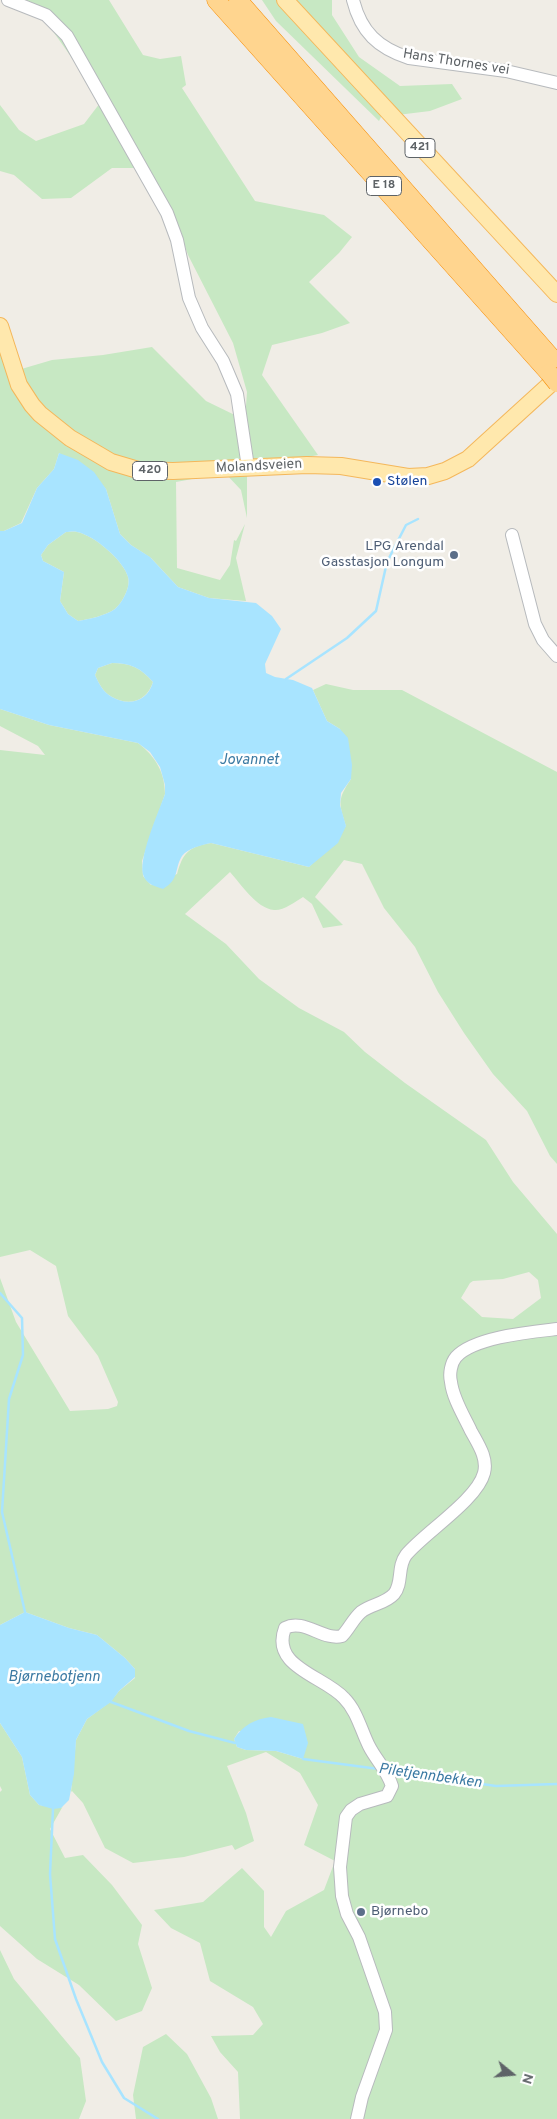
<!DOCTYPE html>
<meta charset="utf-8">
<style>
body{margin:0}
#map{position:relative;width:557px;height:2119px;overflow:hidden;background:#f0ede6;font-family:Overpass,sans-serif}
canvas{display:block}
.north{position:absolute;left:487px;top:2049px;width:50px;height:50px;-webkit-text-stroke:4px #fff;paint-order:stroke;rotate:107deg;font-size:14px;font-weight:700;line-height:20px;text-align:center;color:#5e6367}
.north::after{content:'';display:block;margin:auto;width:18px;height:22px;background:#5e6367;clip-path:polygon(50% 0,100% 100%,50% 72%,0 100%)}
</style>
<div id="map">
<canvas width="557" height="2119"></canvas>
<div class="north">N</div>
</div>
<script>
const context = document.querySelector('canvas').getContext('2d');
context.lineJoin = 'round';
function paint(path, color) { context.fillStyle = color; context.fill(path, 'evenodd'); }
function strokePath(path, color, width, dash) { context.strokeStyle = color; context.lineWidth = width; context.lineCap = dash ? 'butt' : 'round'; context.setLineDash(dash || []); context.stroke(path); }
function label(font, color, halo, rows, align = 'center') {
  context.font = font + ' Overpass,sans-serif'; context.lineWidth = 5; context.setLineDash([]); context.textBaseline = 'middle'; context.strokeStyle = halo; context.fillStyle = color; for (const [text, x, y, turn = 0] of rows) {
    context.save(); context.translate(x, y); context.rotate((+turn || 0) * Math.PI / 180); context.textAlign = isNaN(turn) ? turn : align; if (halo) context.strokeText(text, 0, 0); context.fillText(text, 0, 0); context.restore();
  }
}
paint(new Path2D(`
 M11,0H109L143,55L160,59L181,56L186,85L182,88L255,201L324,215L352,237L339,253L309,282L350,323L322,333L272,345L262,375L318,455L247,469V518L241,490L225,473L176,482L177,568L220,580L230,565L234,540L236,541L245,524L236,558L246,601L209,598L178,587L151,558L131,545L120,534L106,489L59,453L54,469L37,488L21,523L4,531H0V344L18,370L52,360L103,355L152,347L206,401L245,420L247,392L233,343L188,255L171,207L137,168H112L71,198L42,199L14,175L0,171V105L19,130L36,141L84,124L100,103L74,61L45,20Z
 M262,0H332V15L359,57L400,86L452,84L462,99L430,111L381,117L379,121L276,21Z
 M66,532C69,532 74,531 77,532C94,535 124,561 128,577C131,587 122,603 115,609C105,616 89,619 78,621L68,614L60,601L64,572L43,561L41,555L48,545Z
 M112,663C130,663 141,668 153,682C147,701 129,707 112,697C103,692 99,684 95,675L98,668Z
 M326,684L353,690H402L557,772V1164L550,1156L527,1111L493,1074L464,1033L438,992L415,947L384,908L362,864L344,860L315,897L343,925L323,928L312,904L303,897C295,902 283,911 274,910C256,908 241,884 230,872L185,914L226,944L259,979L299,1008L344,1032L365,1052L405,1083L486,1140L513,1182L557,1234V2119H240L238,2072L220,2052L211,2036L253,2035L263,2024L253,2007L210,1981L200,1943L171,1928L154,1910L203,1902L242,1868L264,1891V1927L271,1937L286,1911L324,1890L335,1861L304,1845L318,1805L300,1773L266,1752L227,1766L246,1813L254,1841L235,1850L232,1845L184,1857L133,1863L105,1848L83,1803L72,1791L71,1792L76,1740L87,1719L110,1702L119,1691L135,1678V1669L125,1658L97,1635L69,1628L25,1612L0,1625V1278L16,1322L70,1411L108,1409L117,1406L118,1402L98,1356L68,1316L56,1266L30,1250L0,1257V750L45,755L38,746L0,726V709L49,725L138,743C155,756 165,772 165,794L142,861L143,876L151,885L177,874C183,853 188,847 211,843L309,867L346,826C339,803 337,800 351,779L340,729L327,721L313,690ZM529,1272L538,1280L541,1298L513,1319L482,1317L461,1298L470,1283L473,1281L503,1279ZM239,1731L303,1759L276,1751L246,1750L237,1747L234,1739Z
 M0,1723L22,1757L30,1795L39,1805L61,1808L63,1806L50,1829L65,1858L83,1855L112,1885L142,1925L138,1944L152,1988L142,2011L116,2021L79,1985L37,1959L0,1926V1792L2,1790L0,1786Z
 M0,1950L14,1979L80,2058L86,2101L79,2119H0Z
 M166,2034L187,2054L211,2098L218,2119H136L133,2095L143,2047Z`), '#c7e8c3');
paint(new Path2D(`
 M59,453L78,460L94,472L106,489L120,534L131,545L150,557L178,587L209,598L256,603L272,616L281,629L265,664L266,673L275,677L293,680L312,688L327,721L340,729L348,738L352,765L351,779L341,793L340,805L346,826L338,843L309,867L211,843C202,845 188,848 182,856C174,869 180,879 163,889C155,886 148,885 144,877C136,862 159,811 165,794V785L160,767L150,752L138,743L49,725L0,709V531H4L22,523L37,488L54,469ZM66,532C69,532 74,531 77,532C94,535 124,561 128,577C131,587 122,603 115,609C105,616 89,619 78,621L68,614L60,601L64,572L43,561L41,555L48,545ZM112,663C130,663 141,668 153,682C148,701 129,707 112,697C103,692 99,684 95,675L98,668Z
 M25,1612L69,1628L97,1635L125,1658L135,1669V1677L119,1691L111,1702L87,1719L76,1740L74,1774L69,1800L61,1808L53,1809L39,1805L30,1795L22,1757L0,1723V1625Z
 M271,1717L303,1724L308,1743L303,1759L276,1751L246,1750L237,1747L234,1739C243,1725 255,1719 271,1717Z`), '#a8e4ff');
strokePath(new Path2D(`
 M286,679L347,638L376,611L387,562L406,525L418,519
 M0,1293L22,1318L23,1355L9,1399L2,1512L25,1612
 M111,1702L189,1731L235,1743
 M303,1759L379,1769
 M390,1771L496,1786L557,1784
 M53,1809L50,1874L55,1939L76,1999L102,2062L124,2098L158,2119`), '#a8e4ff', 2.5);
const minor = new Path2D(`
 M8,0L46,15L67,36L167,213L177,240L189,298L202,328L223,361L237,394L248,467
 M353,0C361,32 378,48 409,58L506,71L557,83
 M512,535L535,624L543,640L557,656
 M357,2119L362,2097L386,2030L385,2012L359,1937L347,1914L342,1896L340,1867L346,1817L351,1810L360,1804L387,1796L392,1786C387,1770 376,1760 369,1746C361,1730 357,1711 344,1698C324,1676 270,1667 285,1628C304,1618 323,1641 342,1636C349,1629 353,1619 361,1612C371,1604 385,1604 394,1594C403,1583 397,1567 406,1555C424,1533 477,1500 484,1473C488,1458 478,1444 471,1431C464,1416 453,1399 451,1382C449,1374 451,1363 456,1357C474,1337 531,1332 557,1329`);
const major = new Path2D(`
 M285,0L557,294
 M0,326L19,385L32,405L40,414L70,438L94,452L111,462L138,470L173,471L307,465L341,466L408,477L428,476L445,471L468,459L557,378`);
const highway = new Path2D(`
 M216,0L549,373
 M238,0L557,364`);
strokePath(minor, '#b7babd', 14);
strokePath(major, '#f4b75b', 18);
strokePath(highway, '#f78c00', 19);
strokePath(minor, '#fff', 12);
strokePath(major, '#ffe8ad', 16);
strokePath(highway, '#ffd58f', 18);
const highwayBridge = new Path2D(`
 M549,373L557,383`);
strokePath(highwayBridge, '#f78c00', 19, []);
strokePath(highwayBridge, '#ffd58f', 18);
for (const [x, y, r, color] of [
 [377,482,5,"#1a4fb4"],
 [454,555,5,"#5c6f8a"],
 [361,1912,5,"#5c6f8a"]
]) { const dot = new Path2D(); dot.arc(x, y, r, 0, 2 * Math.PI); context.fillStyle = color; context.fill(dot); strokePath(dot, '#fff', 2); }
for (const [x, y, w] of [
 [420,148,30],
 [384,186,35],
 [150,471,35]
]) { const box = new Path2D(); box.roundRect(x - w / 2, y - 9.5, w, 19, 4); context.fillStyle = '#fff'; context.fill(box); strokePath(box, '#5e6367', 1); }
label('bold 12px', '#5e6367', null, [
 ["421",420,148],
 ["E 18",384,186],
 ["420",150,471]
]);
label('14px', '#5e6367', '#fff', [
 ["Hans Thornes vei",456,63,9],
 ["Molandsveien",259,467,-3]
]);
label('14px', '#164399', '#fff', [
 ["Stølen",387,482]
], 'left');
label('14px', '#4e5e75', '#fff', [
 ["LPG Arendal",444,547],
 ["Gasstasjon Longum",444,563],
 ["Bjørnebo",371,1912,"left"]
], 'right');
label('italic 15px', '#3b7aa3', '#fff', [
 ["Jovannet",249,761],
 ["Bjørnebotjenn",54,1678],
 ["Piletjennbekken",430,1777,8]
]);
</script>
